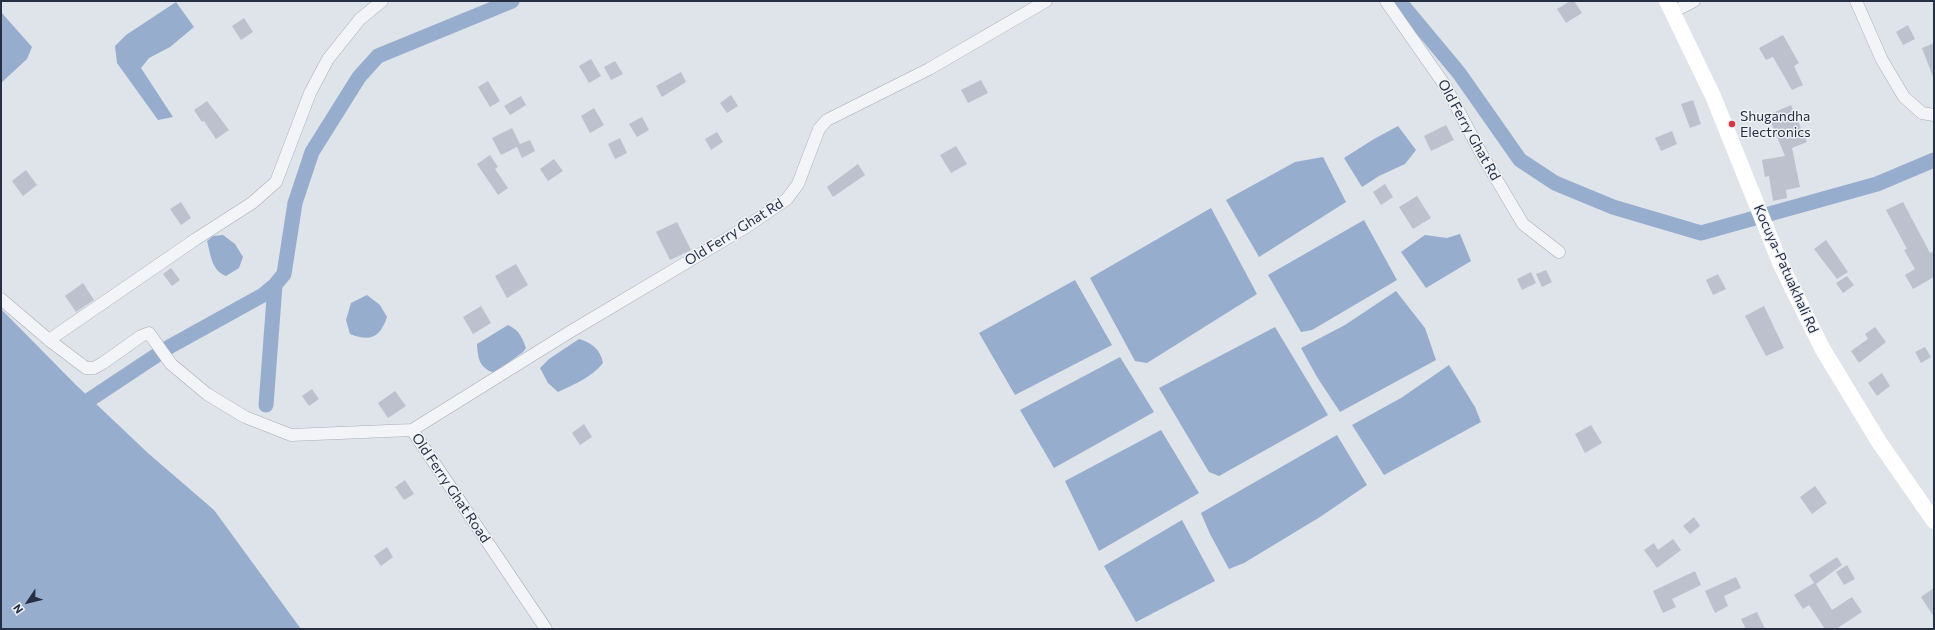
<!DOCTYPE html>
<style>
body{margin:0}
#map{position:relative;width:1935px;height:630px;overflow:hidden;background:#dfe3ea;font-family:Commissioner,sans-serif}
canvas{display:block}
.frame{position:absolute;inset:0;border:2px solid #262f43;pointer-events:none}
.north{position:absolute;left:8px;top:582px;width:40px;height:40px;-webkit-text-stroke:3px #eff2f7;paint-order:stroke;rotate:235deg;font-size:11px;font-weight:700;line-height:16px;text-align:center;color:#262f43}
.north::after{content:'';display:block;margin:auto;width:14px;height:18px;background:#262f43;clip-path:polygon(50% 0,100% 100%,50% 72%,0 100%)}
</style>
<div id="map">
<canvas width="1935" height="630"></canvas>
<div class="frame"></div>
<div class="north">N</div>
</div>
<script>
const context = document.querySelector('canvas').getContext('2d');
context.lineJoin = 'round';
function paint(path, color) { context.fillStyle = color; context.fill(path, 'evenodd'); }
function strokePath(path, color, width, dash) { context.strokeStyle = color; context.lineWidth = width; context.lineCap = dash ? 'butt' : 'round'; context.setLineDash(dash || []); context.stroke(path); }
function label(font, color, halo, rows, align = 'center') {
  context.font = font + ' Commissioner,sans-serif'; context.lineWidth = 3; context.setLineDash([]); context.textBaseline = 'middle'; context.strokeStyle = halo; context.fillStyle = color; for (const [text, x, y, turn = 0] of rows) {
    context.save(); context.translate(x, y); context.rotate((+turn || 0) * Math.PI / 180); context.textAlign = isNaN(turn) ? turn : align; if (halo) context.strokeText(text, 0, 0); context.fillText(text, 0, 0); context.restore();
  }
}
paint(new Path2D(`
 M176,2L194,27L170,47L149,58L141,68L173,117L158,120L117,63L115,46L126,35Z
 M1,12L32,47L27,59L1,83Z
 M1398,126L1416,150L1405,164L1379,176L1362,187L1344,158L1374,139Z
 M1323,157L1346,202L1259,257L1226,200L1295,162Z
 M1211,208L1257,294L1147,363L1135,361L1090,278Z
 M1364,220L1397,280L1312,330L1301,332L1268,275Z
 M1460,234L1471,261L1426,288L1401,252L1425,235L1447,238Z
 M223,235L235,244L243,257L239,268L226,276C211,270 211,255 207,241L213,236Z
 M1075,280L1112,345L1015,395L979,333Z
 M1396,291L1425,328L1436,360L1340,412L1317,377L1301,348L1345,325Z
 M367,295L380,305L387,317C380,338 370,342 350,334L346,320L351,303Z
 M1,309L75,384L149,454L214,510L301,629H1Z
 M508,325C519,330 522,337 526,348L523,352L494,373C479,367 478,359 477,344Z
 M1275,327L1328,415L1219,476L1209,472L1159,388Z
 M579,339C592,343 600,349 603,363C592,377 575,384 558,392L548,383L540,368L549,359Z
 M1120,357L1154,412L1054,468L1020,410Z
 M1449,365L1475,407L1481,422L1384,475L1352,425L1401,398Z
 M1161,430L1199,493L1099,551L1065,481Z
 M1337,435L1367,485L1320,517L1244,563L1229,569L1210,534L1201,513Z
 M1182,520L1215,581L1136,622L1104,566Z`), '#96adce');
strokePath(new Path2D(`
 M1399,1L1459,73L1520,160L1555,183L1613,207L1701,233L1877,184L1934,160
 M266,405L275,285
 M74,410L169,347L263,295L275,285L284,274L295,203L312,152L359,77L378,56L512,1`), '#96adce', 15);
paint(new Path2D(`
 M1570,1H1574L1582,13L1566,23L1557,9Z
 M244,18L253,32L241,40L232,26Z
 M1908,25L1915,39L1903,45L1896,32Z
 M1783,35L1799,63L1794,66L1803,85L1792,90L1773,57L1766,60L1759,48Z
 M1934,43V76L1933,77L1922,48Z
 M591,59L601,76L589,83L579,66Z
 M615,61L623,74L611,80L604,67Z
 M681,72L686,82L662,97L656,86Z
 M981,80L988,93L968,103L961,90Z
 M488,81L500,101L490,107L478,87Z
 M731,95L738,106L727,113L720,103Z
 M521,96L526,105L510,115L504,106Z
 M1693,100L1701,124L1690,128L1681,104Z
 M207,101L229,130L216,139L204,121L202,122L194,110Z
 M1791,105L1807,142L1792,148L1800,187L1786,190L1787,198L1773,201L1769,176L1765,177L1762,160L1785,156L1768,115Z
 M594,108L604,125L590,133L581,116Z
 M642,117L649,130L637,137L629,124Z
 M1446,125L1454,140L1431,151L1424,136Z
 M512,128L520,144L530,140L535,151L522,158L517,147L501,155L492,138Z
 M1672,131L1677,144L1661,151L1655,138Z
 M717,132L723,142L711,150L705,139Z
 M620,138L627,153L615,159L608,144Z
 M956,146L967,164L951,173L940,155Z
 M490,155L498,167L495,169L508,188L498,195L477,164Z
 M554,159L563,171L548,181L540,169Z
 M858,164L865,175L833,197L827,187Z
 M26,170L37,185L23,196L12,181Z
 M1385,184L1393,197L1381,205L1373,192Z
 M1417,196L1431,218L1413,229L1399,207Z
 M181,202L191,218L181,225L170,209Z
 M1903,202L1930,253L1934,251V277L1913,289L1905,275L1915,269L1904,250L1907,249L1886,210Z
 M677,222L691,250L670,260L656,232Z
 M1826,240L1848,272L1837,279L1814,249Z
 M516,264L528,285L507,298L495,276Z
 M171,268L180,280L172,286L163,274Z
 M1546,270L1552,282L1542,287L1536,274Z
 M1531,272L1536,283L1522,290L1517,279Z
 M1718,274L1726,289L1713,295L1706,280Z
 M1847,276L1854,285L1843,293L1836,283Z
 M83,283L94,300L76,312L65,296Z
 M481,306L491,323L473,334L463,317Z
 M1764,306L1784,348L1766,356L1745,316Z
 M1875,327L1886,342L1859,363L1851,351L1868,339L1865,334Z
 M1925,347L1931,357L1921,363L1915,352Z
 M1882,373L1890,386L1877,396L1868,383Z
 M312,389L319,399L309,406L302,396Z
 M395,391L406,406L388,418L378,403Z
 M584,424L592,437L580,445L572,433Z
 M1591,425L1602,443L1585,453L1575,434Z
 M405,480L414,494L404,500L395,487Z
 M1815,486L1827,503L1812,514L1800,497Z
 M1694,517L1700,526L1690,534L1683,526Z
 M1673,539L1681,550L1657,568L1644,550L1654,543L1658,550Z
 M387,547L393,557L381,566L374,556Z
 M1837,557L1842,565L1816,584L1832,610L1852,597L1862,612L1836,629H1825L1809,605L1803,609L1794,595L1814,583L1809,575Z
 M1847,565L1855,579L1844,585L1836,572Z
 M1695,571L1701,585L1672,599L1676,607L1663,613L1653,591Z
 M1736,577L1741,588L1724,596L1728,606L1715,613L1705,591Z
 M1934,588V617L1921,597Z
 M1757,612L1765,629H1746L1741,619Z`), '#bcc1cd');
const minor = new Path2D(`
 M1386,1L1446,87L1482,155L1523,224L1559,252
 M1856,1L1882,60L1904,97L1922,113L1934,115
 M1673,12L1694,1
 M1,299L49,340L86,368H94L103,363L141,336L149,333L171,364L207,394L245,417L291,435L412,430L568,333L746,227L787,199L798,184L819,129L827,120L929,69L1046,1
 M49,340L196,239L252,203L276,182L310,93L328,59L360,19L382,1
 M412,430L546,629`);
strokePath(minor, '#a8adb8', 13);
strokePath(minor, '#f2f4f8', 12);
strokePath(new Path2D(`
 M1667,1L1713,96L1781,265L1822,348L1879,442L1934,521`), '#fff', 16);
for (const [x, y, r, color] of [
 [1732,124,4,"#dc3745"]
]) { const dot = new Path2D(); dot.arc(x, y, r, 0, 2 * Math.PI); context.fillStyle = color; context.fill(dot); strokePath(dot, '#eff2f7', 1.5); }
label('14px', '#262f43', '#eff2f7', [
 ["Shugandha",1740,116],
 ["Electronics",1740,132]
], 'left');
label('14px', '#262f43', '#eff2f7', [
 ["Old Ferry Ghat Rd",1469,130,61],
 ["Old Ferry Ghat Rd",734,232,-32],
 ["Kocuya-Patuakhali Rd",1786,269,66],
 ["Old Ferry Ghat Road",451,488,56]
]);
</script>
